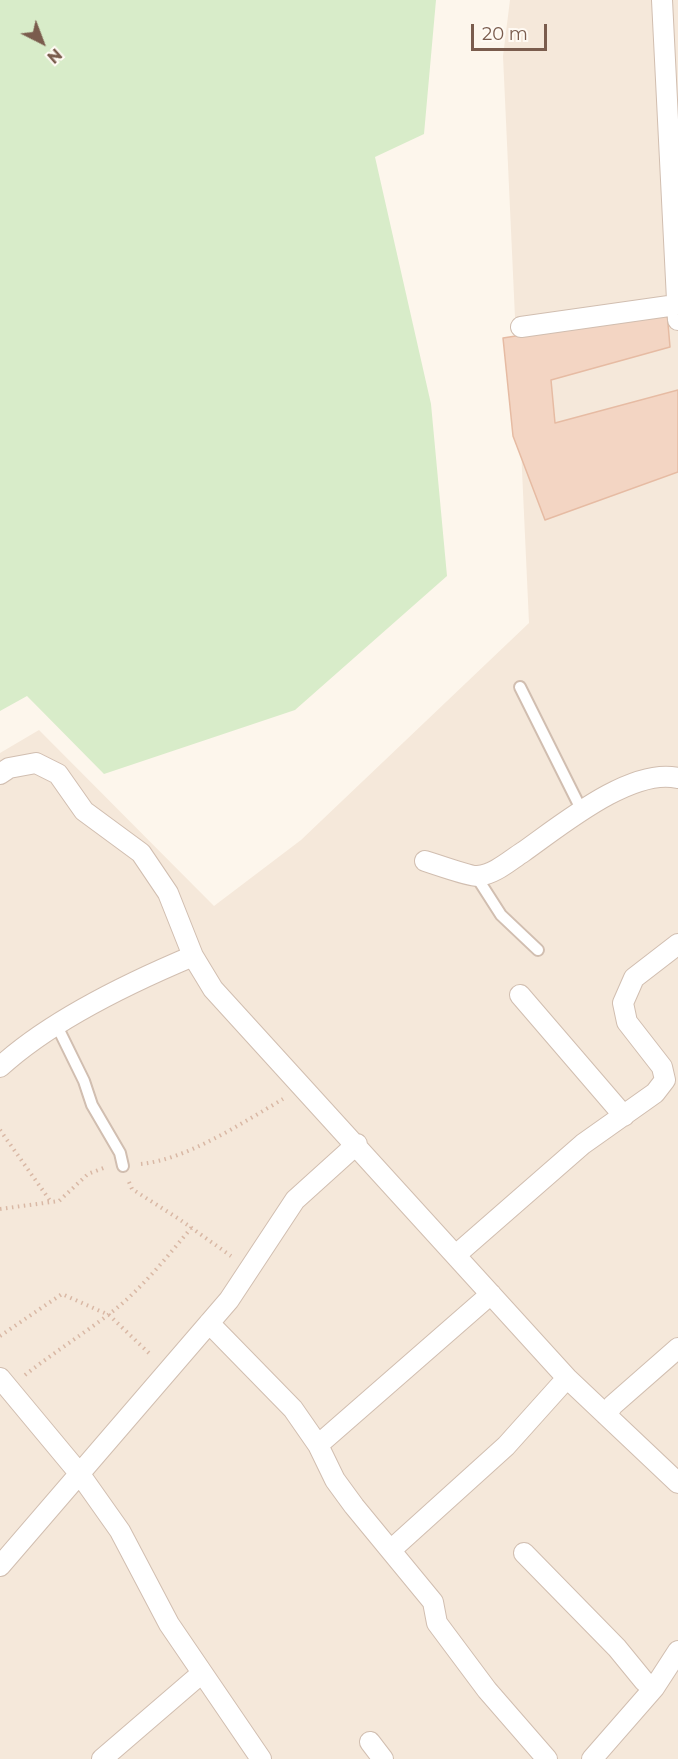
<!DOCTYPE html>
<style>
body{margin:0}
#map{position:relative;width:678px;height:1759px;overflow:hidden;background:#fdf6ec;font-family:Montserrat,sans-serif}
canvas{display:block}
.north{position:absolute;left:12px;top:12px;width:60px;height:60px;-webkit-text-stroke:4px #fffaf3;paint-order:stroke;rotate:138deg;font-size:16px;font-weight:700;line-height:24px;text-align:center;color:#7a5c4d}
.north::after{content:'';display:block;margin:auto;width:21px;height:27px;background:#7a5c4d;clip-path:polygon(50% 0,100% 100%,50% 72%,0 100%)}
.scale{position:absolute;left:471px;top:24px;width:76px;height:27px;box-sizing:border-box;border:3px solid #7a5c4d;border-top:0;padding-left:8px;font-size:18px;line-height:21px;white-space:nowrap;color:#7a5c4d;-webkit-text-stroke:4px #fffaf3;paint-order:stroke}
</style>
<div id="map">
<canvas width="678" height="1759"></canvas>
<div class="north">N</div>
<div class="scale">20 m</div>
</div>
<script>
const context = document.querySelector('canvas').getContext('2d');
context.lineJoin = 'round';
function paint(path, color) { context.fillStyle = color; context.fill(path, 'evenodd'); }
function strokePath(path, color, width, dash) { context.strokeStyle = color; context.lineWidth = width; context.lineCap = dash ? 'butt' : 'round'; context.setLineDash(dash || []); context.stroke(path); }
paint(new Path2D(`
 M510,0H678V1759H0V753L39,730L214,906L301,840L529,623L503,56Z`), '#f5e8da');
paint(new Path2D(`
 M0,0H436L424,134L375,157L431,404L447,576L295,710L104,774L27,696L0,711Z`), '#d8ecc9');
const building = new Path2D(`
 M667,312L670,347L551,380L555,423L678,390V472L545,520L513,436L503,338Z`);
paint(building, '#f3d5c3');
strokePath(building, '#e6bba3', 1.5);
const service = new Path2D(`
 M520,687L582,811
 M476,876L501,915L538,950
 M57,1026L84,1081L92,1105L120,1153L123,1166`);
const minor = new Path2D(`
 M662,0L678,320
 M521,327L676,305
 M0,774L9,768L36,763L58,774L84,811L141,853L168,893L193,956L213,989L567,1378L678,1483
 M425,861C435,864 471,877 478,876C495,874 509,861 523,852C560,826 631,767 678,778
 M520,995L624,1116
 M0,1067C50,1021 131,982 193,956
 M457,1254L583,1144L655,1093L665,1080L662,1067L627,1022L623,1003L634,978L678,944
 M209,1323L293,1409L318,1445L335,1480L354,1506L433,1602L437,1623L487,1690L547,1759
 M0,1378L79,1473L120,1531L169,1624L261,1759
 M606,1415L613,1405L678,1348
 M318,1445L491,1294
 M392,1549L506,1446L567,1378
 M524,1553L617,1648L644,1681L654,1688
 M0,1566L229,1300L295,1200L357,1144
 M370,1742L383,1759
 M102,1759L202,1673
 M592,1759L654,1688L678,1651`);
strokePath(service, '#d1beb0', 14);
strokePath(minor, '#d1beb0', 22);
strokePath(new Path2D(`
 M0,1130L51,1202
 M141,1164C188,1159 242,1123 283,1099
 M129,1182L132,1189L179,1219L231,1256
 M0,1209L59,1201L88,1174L106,1167
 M0,1336L62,1294L109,1315L152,1356
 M25,1375C52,1354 80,1336 108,1315C140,1291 166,1258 192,1227`), '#d9b8a5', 4, [1.5, 4.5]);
strokePath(service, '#fff', 10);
strokePath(minor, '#fff', 20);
</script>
